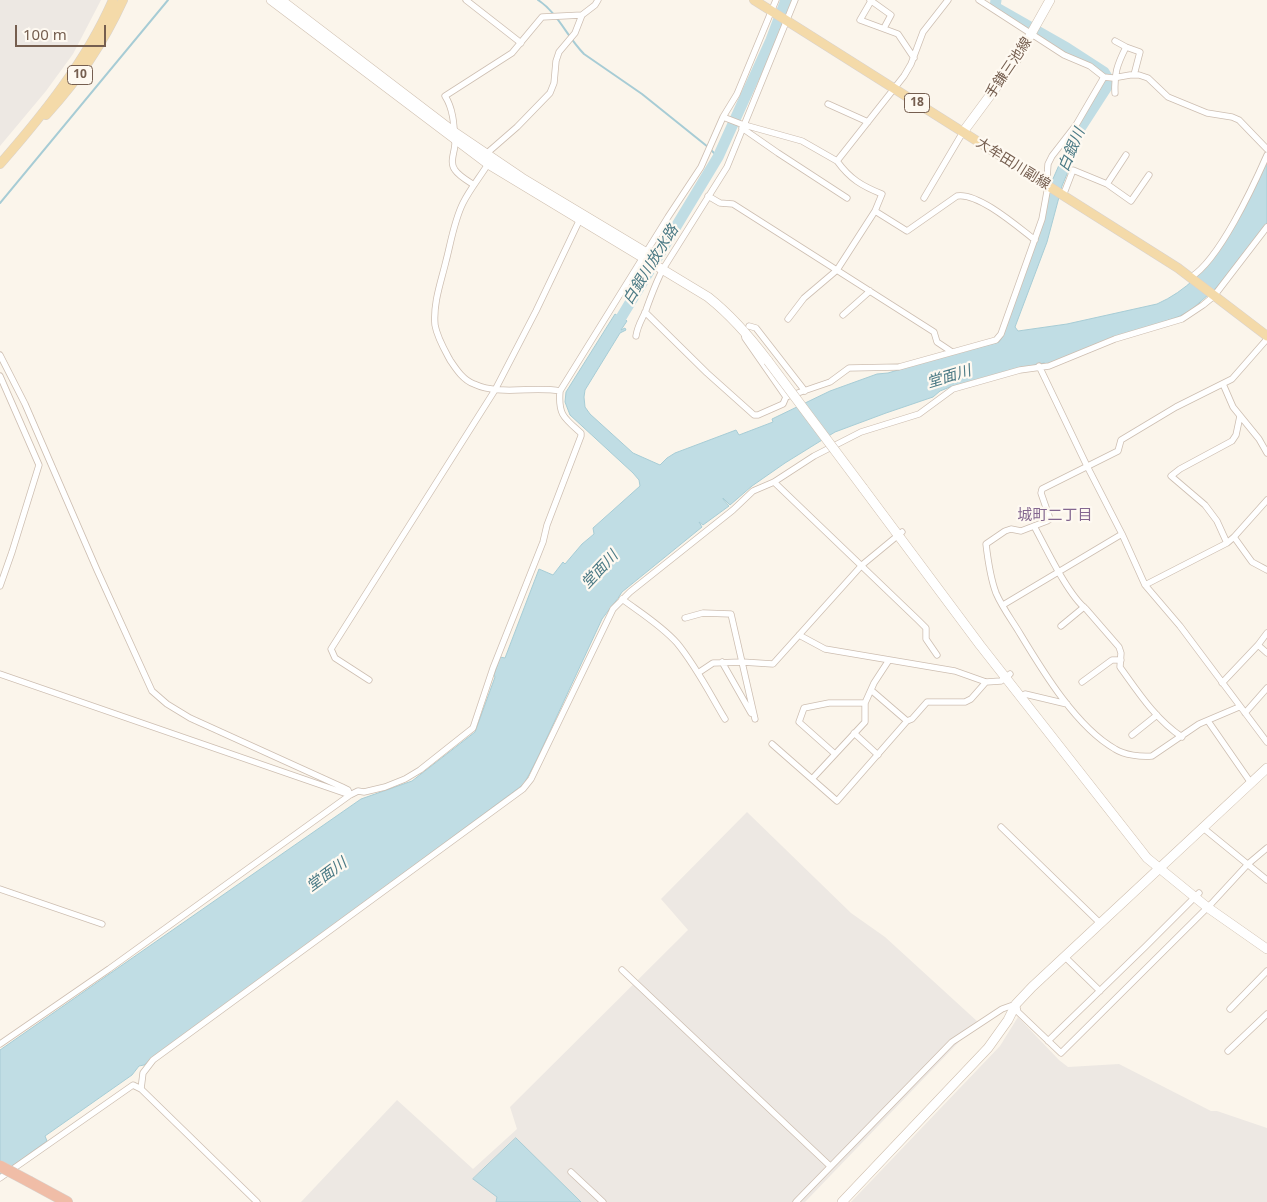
<!DOCTYPE html>
<meta charset="utf-8">
<style>
body{margin:0}
#map{position:relative;width:1267px;height:1202px;overflow:hidden;background:#fbf5eb;font-family:"Noto Sans",sans-serif}
canvas{display:block}
.scale{position:absolute;left:15px;top:25px;width:91px;height:22px;box-sizing:border-box;border:2px solid #755e4f;border-top:0;padding-left:6px;font-size:15px;line-height:18px;white-space:nowrap;color:#755e4f;-webkit-text-stroke:4px #fef9f1;paint-order:stroke}
</style>
<div id="map">
<canvas width="1267" height="1202"></canvas>
<div class="scale">100 m</div>
</div>
<script>
const context = document.querySelector('canvas').getContext('2d');
context.lineJoin = 'round';
function paint(path, color) { context.fillStyle = color; context.fill(path, 'evenodd'); }
function strokePath(path, color, width, dash) { context.strokeStyle = color; context.lineWidth = width; context.lineCap = dash ? 'butt' : 'round'; context.setLineDash(dash || []); context.stroke(path); }
function label(font, color, halo, rows, align = 'center') {
  context.font = font + ' "Noto Sans","Noto Sans JP",sans-serif'; context.lineWidth = 4.5; context.setLineDash([]); context.textBaseline = 'middle'; context.strokeStyle = halo; context.fillStyle = color; for (const [text, x, y, turn = 0] of rows) {
    context.save(); context.translate(x, y); context.rotate((+turn || 0) * Math.PI / 180); context.textAlign = isNaN(turn) ? turn : align; if (halo) context.strokeText(text, 0, 0); context.fillText(text, 0, 0); context.restore();
  }
}
paint(new Path2D(`
 M0,0H101L73,54L46,91L0,146Z
 M747,812L851,913L885,937L978,1022L805,1202H301L397,1100L473,1169L517,1129L510,1107L688,930L661,899Z
 M1018,1017L1059,1060L1068,1067L1119,1064L1211,1111H1217L1267,1128V1202H851L1000,1046Z`), '#ede8e3');
const water = new Path2D(`
 M1076,130L1083,134V135L1062,186L1047,242L1015,327L1018,331L1067,324L1157,304C1216,278 1240,214 1267,161V223L1217,287L1191,310L1180,316L1047,364L1044,363L1031,366L950,387L940,391L933,397L886,413L835,432L785,463L752,486L730,505L723,498V499L729,506L703,525L699,522L702,527L622,592C617,601 609,609 602,619L537,759L524,784L144,1065L139,1066L132,1075L45,1136L47,1141L0,1175V1050L361,799L412,781L475,732L495,677L494,675L500,657L505,658L539,569L553,575L563,562L565,564L582,544L594,534L593,528L640,486L639,480L633,473L570,415L565,402L566,392L615,314L618,316L620,313L626,317L625,319L627,321L621,330L625,328L626,330L620,333L585,390L584,397L585,407L590,414L633,453L660,465L667,458L675,453L736,430L739,435L773,422L772,419L830,391L877,374L888,373L941,357L999,342L1003,336L1049,196L1052,181L1074,131Z
 M516,1138L581,1202H496L497,1197L473,1179Z`);
paint(water, '#c0dde4');
strokePath(water, '#a7ccd5', 1);
strokePath(new Path2D(`
 M538,0C558,13 567,37 584,54L642,94L708,147L718,157
 M0,203L168,0`), '#a7ccd5', 2);
strokePath(new Path2D(`
 M996,0L995,7L1067,48L1104,72L1110,82L1079,130L1073,146
 M616,326L718,157L771,40L786,0`), '#c0dde4', 11);
const street = new Path2D(`
 M466,0L521,43
 M870,0L891,15L884,28
 M979,0L1064,55L1090,66L1104,77L1076,125L1052,156L1048,164L1047,178L1044,184
 M871,1L860,20L898,34L914,58
 M1115,41L1126,47L1140,52L1134,75
 M1104,77L1113,78L1130,75H1139L1148,78L1168,97L1207,113L1232,117L1239,120L1267,149
 M1115,93C1114,74 1117,65 1126,47
 M828,104L868,122
 M723,117L741,124L802,141L837,161L904,76L911,64L923,32L948,0
 M742,128L778,153L847,198
 M837,161C850,179 862,186 882,194L875,211L907,231L957,196C978,192 1018,227 1035,240
 M1107,184L1126,155
 M474,185C468,181 459,176 455,170C449,162 455,152 455,143C454,127 454,110 445,96L512,53L542,17L582,15
 M708,196L720,203L733,204L934,332L937,342L952,352
 M1063,196L1073,170L1107,184L1131,201L1149,175
 M924,198L963,132
 M1191,277C1219,260 1253,187 1267,155
 M645,312L707,373L754,415H758L783,404L786,397L830,382L849,368L899,367L996,340L1001,334L1042,219L1048,186
 M843,315L870,291
 M788,319L804,298L837,270L875,211
 M749,326L756,328L805,391
 M744,332L745,338L786,397
 M636,336C638,324 642,320 646,310C651,296 656,282 663,269L727,167L795,0
 M0,355L25,404L97,570L152,691L167,704L190,718L342,787L348,790L350,795
 M1039,366L1087,466L1122,534L1145,585L1180,626L1267,742
 M0,376L39,465L12,552L0,586
 M1223,384L1233,407L1259,439L1267,453
 M560,391C532,386 500,396 474,384C463,380 456,369 450,360C444,349 437,337 435,325C433,303 441,282 446,261C451,242 454,221 463,203C470,189 480,177 488,164L486,154L517,127L550,93L554,83L556,61L559,52L575,33L582,15L595,5L598,0
 M774,482L918,620L926,628V639L937,655
 M1034,526C1046,548 1068,595 1086,609L1119,647L1121,653L1120,667C1138,692 1156,720 1182,737
 M1234,537L1252,562L1267,570
 M1227,543L1217,521L1205,505L1171,476L1180,469L1232,441L1236,435L1240,416
 M1145,585L1227,543L1234,537L1267,500
 M622,599C641,613 662,626 677,643C696,666 710,694 725,719
 M1003,605L1122,534
 M685,618L703,613L731,614L755,719
 M1061,626L1084,607
 M799,635L825,649L955,671L986,682L1001,681L1010,674
 M1258,645L1267,653
 M722,662L751,713
 M698,673L713,663L742,662L773,664L862,565L902,532
 M0,674L350,795
 M369,680L335,658L331,649L495,390L536,311L581,217
 M1082,682L1112,660H1121
 M1222,683L1258,645L1267,633
 M871,690L907,721
 M1021,697L1025,694L1067,704
 M1239,707L1199,724L1152,756C1141,757 1124,755 1115,749C1076,727 1042,670 1019,632C1011,619 1002,607 996,593C990,577 988,561 986,544L1005,531L1011,529L1021,531L1047,521L1050,519L1041,493L1042,489L1118,451L1121,440L1176,407L1232,379L1267,339
 M1245,713L1267,688
 M1208,721L1251,783
 M854,733L878,755
 M1132,735L1157,715
 M772,744L837,801L907,721L912,719L927,702H965L971,699L986,682
 M835,754L799,722L804,708L829,703H865
 M812,779L865,722V703L874,683L889,660
 M1001,827L1101,924
 M1202,827L1267,880
 M0,889L102,924
 M1065,957L1100,991
 M622,970L830,1166
 M1230,1009L1267,971
 M1048,1041L1145,947L1199,893
 M0,1044L109,969L350,795L358,791L364,792L385,787L405,779L420,770L473,728L493,668L543,542L547,525L581,436V433C564,418 558,415 560,391L668,217L701,167L723,117L737,94L776,0
 M1228,1051L1267,1014
 M141,1089L143,1073L153,1060L523,789L531,779L613,609L630,592L733,510L753,491L774,482L814,456L861,432L919,414L953,389L1020,370L1049,366L1115,339L1182,319L1203,305L1214,296L1267,227
 M571,1172L603,1202
 M0,1178L133,1085L141,1089L257,1202
 M796,1202L952,1042L1002,1009L1016,1004L1018,1012L1061,1053L1212,903L1248,864L1267,848`);
const secondary = new Path2D(`
 M271,0L488,164L708,297C732,316 750,337 768,361
 M281,0L454,132L522,178L647,253
 M963,132L1017,59L1050,0
 M863,488L980,645L1147,858L1207,907L1267,949
 M842,1202L988,1048L1008,1020L1016,1004L1032,987L1267,768`);
const primary = new Path2D(`
 M754,0L1178,268L1267,336
 M46,115C79,78 102,46 123,0
 M0,164C43,115 87,60 113,0`);
const highway = new Path2D(`
 M30,1182L67,1202`);
strokePath(street, '#cdbeb1', 7);
strokePath(secondary, '#cfbfaf', 10);
strokePath(primary, '#d8d2ce', 10);
strokePath(highway, '#d8d2ce', 12);
strokePath(street, '#fff', 5.5);
strokePath(secondary, '#fff', 9);
strokePath(primary, '#f4daa9', 9);
strokePath(highway, '#f0bda7', 11);
const secondaryBridge = new Path2D(`
 M768,361L863,488`);
const highwayBridge = new Path2D(`
 M0,1166L30,1182`);
strokePath(secondaryBridge, '#cfbfaf', 10, []);
strokePath(highwayBridge, '#d8d2ce', 12, []);
strokePath(secondaryBridge, '#fff', 9);
strokePath(highwayBridge, '#f0bda7', 11);
for (const [x, y, w] of [
 [80,75,25],
 [917,103,25]
]) { const box = new Path2D(); box.roundRect(x - w / 2, y - 9.5, w, 19, 4); context.fillStyle = '#fef9f1'; context.fill(box); strokePath(box, '#755e4f', 1); }
label('bold 12px', '#755e4f', null, [
 ["10",80,75],
 ["18",917,103]
]);
label('14px', '#755e4f', '#fef9f1', [
 ["手鎌三池線",1009,68,-56],
 ["大牟田川副線",1013,164,32]
]);
label('italic 15px', '#4b7a85', '#fef9f1', [
 ["白銀川",1072,150,-67],
 ["白銀川放水路",651,265,-58],
 ["堂面川",949,377,-17],
 ["堂面川",600,570,-47],
 ["堂面川",327,875,-36]
]);
label('15px', '#846790', '#fef9f1', [
 ["城町二丁目",1055,516]
]);
</script>
